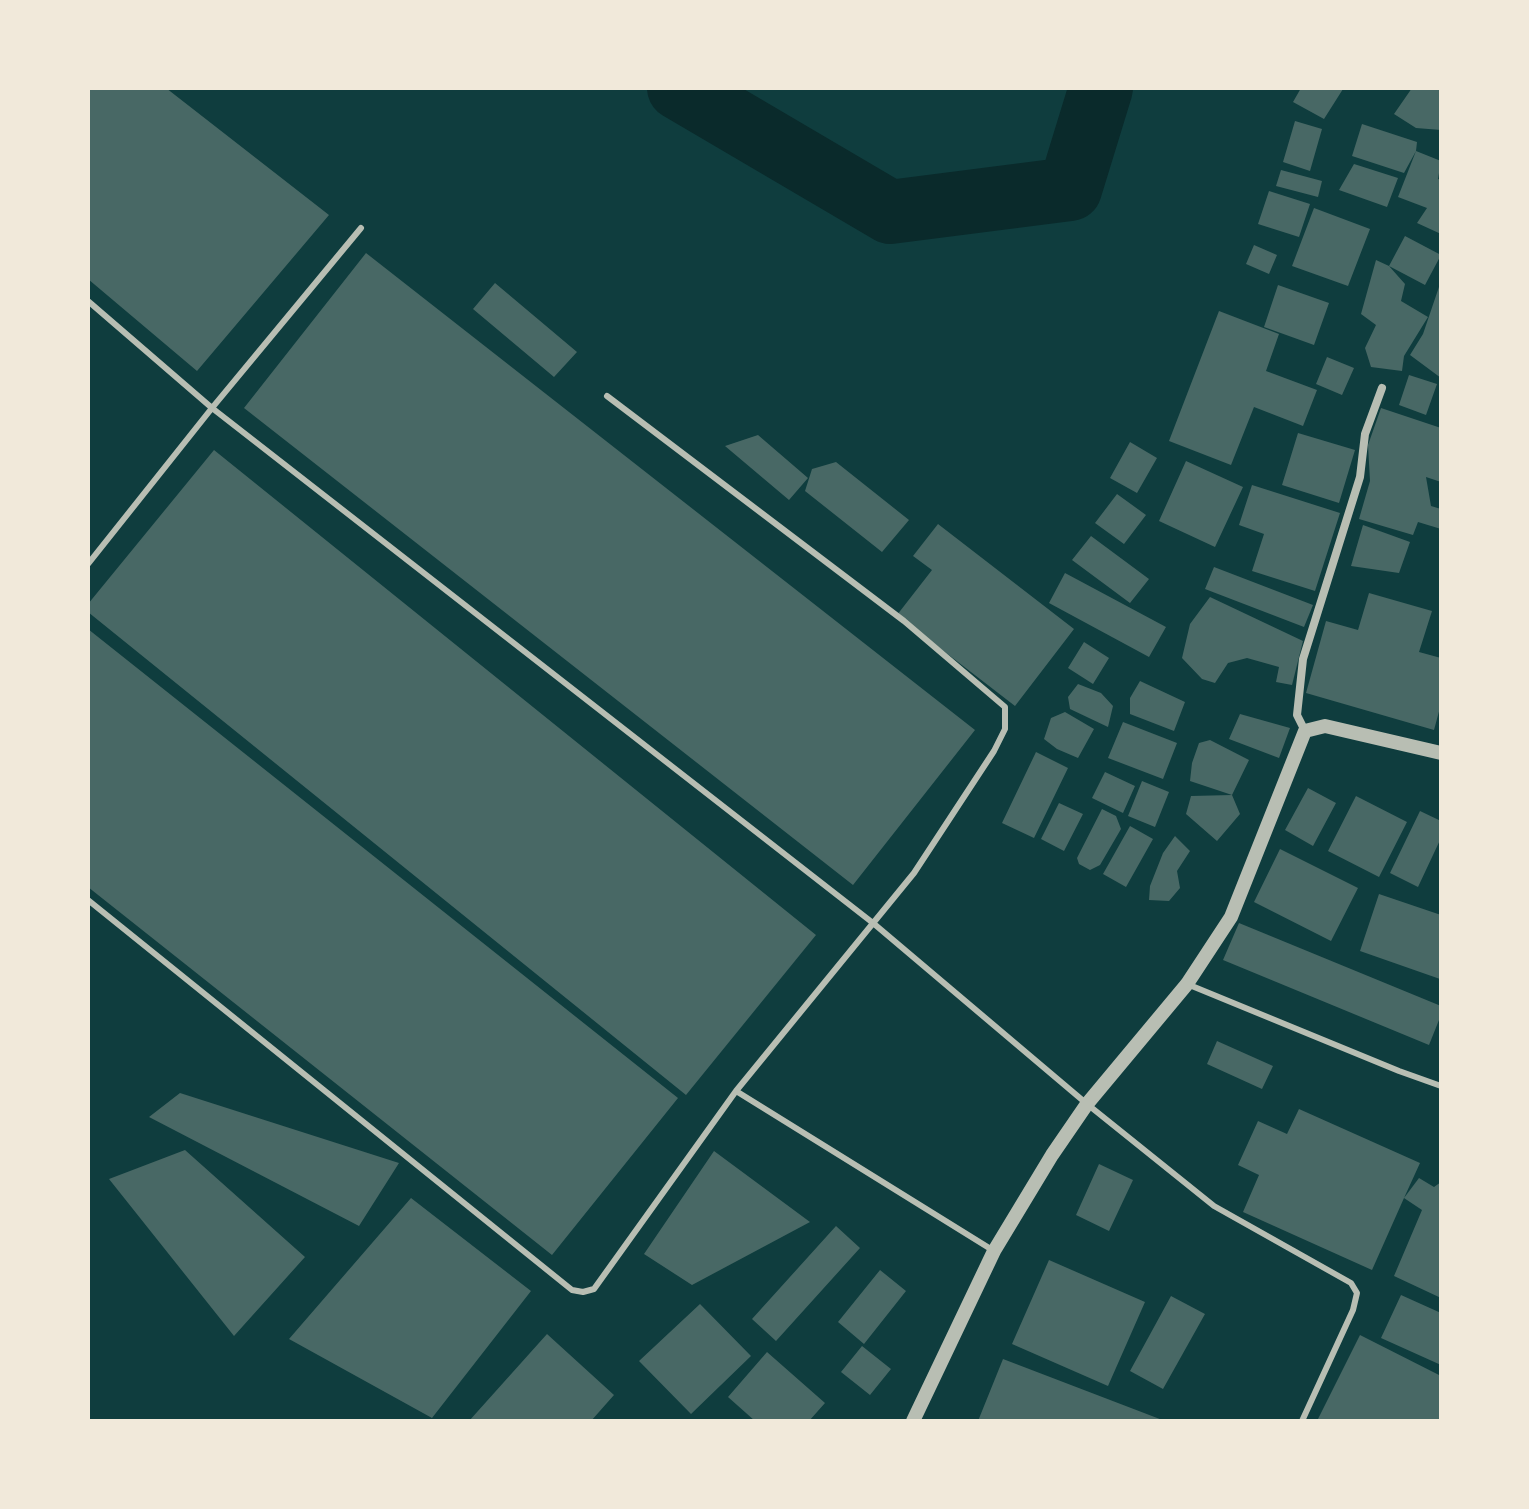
<!DOCTYPE html>
<style>
body{margin:0}
#map{position:relative;width:1529px;height:1509px;overflow:hidden;background:#0f3d3e;font-family:Jost,sans-serif}
canvas{display:block}
.frame{position:absolute;inset:0;border:90px solid #f1e9da;pointer-events:none}
</style>
<div id="map">
<canvas width="1529" height="1509"></canvas>
<div class="frame"></div>
</div>
<script>
const context = document.querySelector('canvas').getContext('2d');
context.lineJoin = 'round';
function strokePath(path, color, width, dash) { context.strokeStyle = color; context.lineWidth = width; context.lineCap = dash ? 'butt' : 'round'; context.setLineDash(dash || []); context.stroke(path); }
function paint(path, color) { context.fillStyle = color; context.fill(path, 'evenodd'); }
strokePath(new Path2D(`
 M679,88L890,212L1070,189L1101,88`), '#0a2a2b', 64);
paint(new Path2D(`
 M88,88H166L329,215L197,371L88,279Z
 M1301,88H1341L1343,89L1324,119L1293,102Z
 M1412,88H1441V130L1416,128L1394,114Z
 M1295,121L1322,129L1310,171L1283,162Z
 M1362,124L1417,142L1416,151L1404,173L1352,156Z
 M1416,151L1441,161L1438,179L1441,180V234L1417,223L1427,208L1398,197Z
 M1354,164L1398,178L1387,207L1339,190Z
 M1281,170L1322,181L1318,197L1276,186Z
 M1269,191L1310,204L1299,237L1258,224Z
 M1314,208L1370,229L1348,286L1292,266Z
 M1405,236L1441,255L1425,285L1389,266Z
 M1254,245L1277,255L1269,274L1246,264Z
 M366,253L975,730L853,885L244,408Z
 M1376,260L1389,266L1405,284L1401,301L1428,317L1404,356L1402,371L1371,367L1365,348L1376,325L1361,314Z
 M1441,281V378L1410,355L1423,334Z
 M495,283L577,352L554,377L473,309Z
 M1278,285L1329,303L1314,345L1264,327Z
 M1219,311L1279,334L1266,371L1317,390L1303,426L1254,407L1231,465L1169,441Z
 M1327,357L1354,368L1342,395L1316,384Z
 M1409,375L1437,384L1426,415L1399,405Z
 M1381,408L1441,428V482L1426,477L1431,506L1441,509V529L1418,522L1413,535L1359,519L1370,481L1368,445Z
 M1298,433L1355,450L1339,503L1282,485Z
 M758,435L808,478L789,500L725,446Z
 M1130,442L1157,458L1137,493L1110,478Z
 M214,450L816,935L686,1095L88,612V604Z
 M1186,461L1243,487L1215,547L1159,521Z
 M836,462L909,520L882,552L805,491L812,469Z
 M1252,485L1340,513L1315,591L1252,571L1264,534L1239,525Z
 M1117,494L1146,515L1124,544L1095,523Z
 M938,524L1074,629L1015,706L897,615L932,570L913,556Z
 M1363,525L1410,542L1399,573L1351,566Z
 M1091,536L1149,579L1130,603L1072,560Z
 M1214,567L1313,605L1304,627L1205,589Z
 M1065,573L1166,627L1149,657L1049,603Z
 M1369,593L1432,611L1419,652L1441,658V704L1434,730L1306,693L1326,621L1358,630Z
 M1210,597L1303,641L1292,685L1276,682L1279,667L1247,658L1228,663L1215,683L1202,679L1182,658L1190,624Z
 M88,629L678,1098L552,1255L88,887Z
 M1084,642L1109,658L1093,684L1068,668Z
 M1140,681L1185,702L1174,731L1130,714V698Z
 M1078,684L1101,693L1113,706L1108,727L1070,709L1068,697Z
 M1065,712L1094,729L1078,758L1057,749L1044,739L1051,718Z
 M1240,714L1290,728L1279,758L1229,739Z
 M1123,722L1177,743L1163,779L1108,758Z
 M1210,740L1249,760L1232,795L1190,781L1192,763L1199,743Z
 M1036,752L1068,768L1034,838L1002,823Z
 M1105,772L1135,786L1123,813L1092,798Z
 M1142,781L1169,792L1155,827L1128,816Z
 M1308,788L1336,803L1313,846L1285,830Z
 M1232,795L1240,814L1217,841L1186,814L1191,796Z
 M1356,796L1407,822L1379,877L1328,851Z
 M1059,803L1083,814L1064,851L1041,839Z
 M1102,809L1116,816L1121,829L1100,865L1090,870L1079,864L1077,858Z
 M1420,811L1441,821V838L1418,887L1390,873Z
 M1130,826L1153,839L1126,887L1103,874Z
 M1175,836L1190,851L1177,871L1180,888L1169,901L1149,900L1150,886L1163,853Z
 M1280,849L1358,888L1331,941L1254,902Z
 M1379,894L1441,915L1440,979L1360,951Z
 M1239,923L1441,1006V1015L1429,1045L1223,960Z
 M1217,1041L1273,1066L1262,1089L1207,1064Z
 M180,1093L399,1163L359,1226L149,1117Z
 M1299,1109L1420,1163L1404,1198L1419,1178L1434,1187L1441,1182V1298L1394,1276L1422,1210L1404,1198L1372,1270L1243,1212L1259,1175L1238,1165L1258,1121L1287,1134Z
 M185,1150L305,1257L234,1336L109,1179Z
 M714,1151L810,1222L692,1285L644,1254Z
 M1099,1164L1133,1180L1109,1231L1076,1215Z
 M411,1198L531,1291L432,1418L289,1339Z
 M836,1226L860,1248L776,1341L752,1319Z
 M1049,1260L1145,1302L1108,1386L1012,1344Z
 M880,1270L906,1291L864,1344L838,1322Z
 M1401,1295L1441,1313V1365L1381,1338Z
 M1171,1296L1205,1314L1163,1389L1130,1371Z
 M700,1304L751,1356L691,1414L639,1361Z
 M547,1334L614,1395L591,1421H469Z
 M1360,1335L1441,1376V1421H1317Z
 M862,1346L891,1369L870,1395L841,1372Z
 M767,1352L825,1403L809,1421H755L728,1397Z
 M1003,1359L1165,1421H978Z`), '#486865');
strokePath(new Path2D(`
 M88,301L212,408L873,923L1087,1104L1214,1206L1351,1283L1357,1293L1353,1310L1302,1421
 M88,564L212,408L361,228
 M88,900L572,1290L583,1292L594,1289L736,1091L914,873L994,751L1005,729V707L904,621L607,396
 M1187,984L1399,1071L1441,1086
 M736,1091L994,1251`), '#b8beb3', 6);
strokePath(new Path2D(`
 M1305,731L1297,715L1303,659L1360,477L1365,434L1382,388`), '#b8beb3', 8);
strokePath(new Path2D(`
 M913,1421L994,1251L1052,1155L1087,1104L1187,984L1231,917L1305,731L1325,726L1441,753`), '#b8beb3', 14);
</script>
